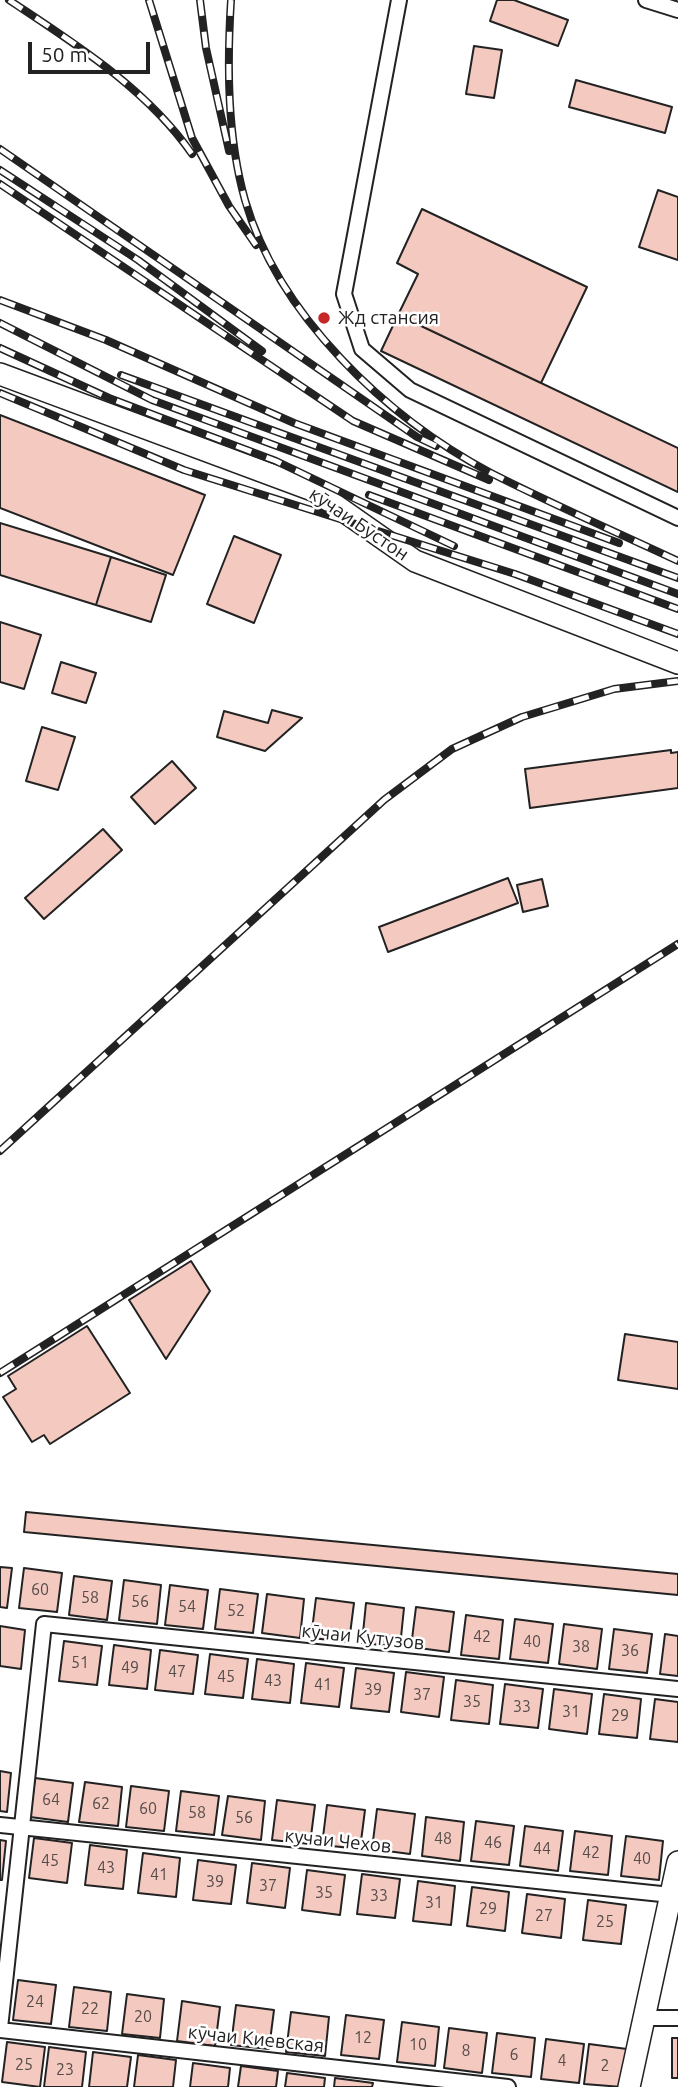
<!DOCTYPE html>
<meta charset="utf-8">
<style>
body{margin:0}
#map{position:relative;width:678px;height:2087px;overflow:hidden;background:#fff;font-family:Ubuntu,sans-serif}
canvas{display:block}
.scale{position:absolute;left:28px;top:42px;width:122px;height:32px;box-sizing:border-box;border:4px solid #222;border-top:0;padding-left:9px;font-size:21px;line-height:24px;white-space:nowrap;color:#222;-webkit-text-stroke:5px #fff;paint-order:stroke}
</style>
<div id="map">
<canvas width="678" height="2087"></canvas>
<div class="scale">50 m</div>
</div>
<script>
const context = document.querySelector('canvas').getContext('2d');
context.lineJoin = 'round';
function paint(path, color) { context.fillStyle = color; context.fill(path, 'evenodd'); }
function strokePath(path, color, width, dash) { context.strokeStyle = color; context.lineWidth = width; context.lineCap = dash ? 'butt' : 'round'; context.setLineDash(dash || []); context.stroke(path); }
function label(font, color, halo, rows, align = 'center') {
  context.font = font + ' Ubuntu,sans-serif'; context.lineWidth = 5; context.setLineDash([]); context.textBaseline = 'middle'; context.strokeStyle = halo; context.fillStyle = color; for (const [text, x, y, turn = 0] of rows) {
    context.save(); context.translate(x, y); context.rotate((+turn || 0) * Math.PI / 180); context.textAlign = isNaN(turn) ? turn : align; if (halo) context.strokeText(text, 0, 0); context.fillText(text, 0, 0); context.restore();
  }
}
const building = new Path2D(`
 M497,0H514L568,20L558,46L490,21Z
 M474,46L502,50L494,98L466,94Z
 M576,80L672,107L665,133L569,107Z
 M658,190L678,197V260L639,247Z
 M422,209L587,287L541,383L398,315L418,274L397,263Z
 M398,315L678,448V492L381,351Z
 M0,415L205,495L173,575L0,508Z
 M0,523L111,557L96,605L0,575Z
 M234,536L281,555L254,623L207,604Z
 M111,557L166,575L151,622L96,605Z
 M0,622L41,635L24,689L0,682Z
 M61,662L96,673L86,703L52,693Z
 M272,710L302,718L265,751L217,737L224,711L268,723Z
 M42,727L75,737L58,790L26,781Z
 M671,750V753L678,752V788L530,808L525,769Z
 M172,761L196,788L155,824L131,797Z
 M103,829L122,850L44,919L25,898Z
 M508,878L518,903L388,952L379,927Z
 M542,879L548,906L523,912L517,885Z
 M191,1261L210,1291L166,1359L129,1300Z
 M87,1326L130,1393L50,1444L44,1435L32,1442L3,1397L16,1389L8,1376Z
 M625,1334L678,1342V1389L618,1380Z
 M26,1512L678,1574V1595L24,1532Z
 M0,1567L12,1568L7,1608L0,1607Z
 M24,1568L62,1573L57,1612L19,1608Z
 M74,1576L112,1581L107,1620L69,1615Z
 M124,1580L161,1585L157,1624L119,1620Z
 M170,1585L208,1590L203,1629L165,1625Z
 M220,1589L258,1594L253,1633L215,1629Z
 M267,1594L304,1599L300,1638L262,1633Z
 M316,1598L354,1603L349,1642L311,1638Z
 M366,1603L404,1608L400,1647L362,1643Z
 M416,1607L454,1612L449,1652L411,1647Z
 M466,1615L503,1620L499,1659L461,1655Z
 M515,1619L553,1624L548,1663L510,1659Z
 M564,1624L602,1629L597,1669L559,1664Z
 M0,1626L25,1630L21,1669L0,1666Z
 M614,1629L652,1634L647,1673L609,1669Z
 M665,1634L678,1636V1676L660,1674Z
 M64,1641L102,1646L97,1685L59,1681Z
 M114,1645L151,1650L147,1689L109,1685Z
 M160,1650L198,1655L193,1694L155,1690Z
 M210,1654L248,1659L243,1698L205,1694Z
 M257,1659L294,1664L290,1703L252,1699Z
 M306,1663L344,1668L339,1707L301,1703Z
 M356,1668L394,1673L389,1712L351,1708Z
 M406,1672L444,1677L439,1717L401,1712Z
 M456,1680L493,1685L489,1724L451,1720Z
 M505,1684L543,1689L538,1728L500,1724Z
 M554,1689L592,1694L587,1734L549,1729Z
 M604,1694L641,1699L637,1738L599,1734Z
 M655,1699L678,1702V1742L650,1739Z
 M0,1771L11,1773L7,1812L0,1811Z
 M35,1778L73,1783L68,1822L30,1817Z
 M85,1782L122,1787L118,1826L79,1822Z
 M131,1786L169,1791L164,1831L126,1827Z
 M181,1791L219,1796L214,1835L176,1831Z
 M228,1796L265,1801L261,1840L222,1835Z
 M277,1800L315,1805L310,1844L272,1840Z
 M327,1805L365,1810L360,1849L322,1845Z
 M377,1809L415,1814L410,1854L372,1849Z
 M426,1817L464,1822L460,1861L422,1856Z
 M476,1821L514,1826L509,1865L471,1861Z
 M525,1826L563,1831L558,1871L520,1866Z
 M575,1831L612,1836L608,1875L570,1871Z
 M626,1836L663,1841L659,1880L621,1876Z
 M34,1838L72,1843L67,1883L29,1878Z
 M0,1840L6,1841L2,1880H0Z
 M90,1845L127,1850L123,1889L85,1885Z
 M143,1853L180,1858L176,1897L138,1893Z
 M198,1860L236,1865L231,1904L193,1900Z
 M252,1863L290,1868L285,1908L247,1903Z
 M307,1870L345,1875L340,1915L302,1910Z
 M362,1874L400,1879L395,1918L357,1914Z
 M418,1881L455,1886L451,1925L413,1921Z
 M472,1887L509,1892L505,1931L467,1926Z
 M527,1894L565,1899L561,1938L522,1933Z
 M588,1900L626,1905L621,1944L583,1940Z
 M18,1980L56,1985L51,2024L13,2020Z
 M74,1987L111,1992L107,2031L69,2027Z
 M127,1994L164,1999L160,2038L122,2034Z
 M182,2001L220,2007L215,2046L177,2041Z
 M236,2005L274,2010L269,2049L231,2045Z
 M291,2012L329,2017L325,2056L286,2052Z
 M346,2015L384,2020L379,2059L341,2055Z
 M402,2022L439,2027L435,2066L397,2062Z
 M449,2028L487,2033L482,2073L444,2068Z
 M497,2033L535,2038L531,2077L492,2073Z
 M672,2038H678V2078H672Z
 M546,2039L584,2044L579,2083L541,2079Z
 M7,2042L45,2047L40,2087L2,2082Z
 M589,2044L627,2049L622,2087L584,2084Z
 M49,2047L86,2052L82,2087H44Z
 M93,2052L131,2057L127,2087H89Z
 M138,2055L176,2060L173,2087H134Z
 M193,2063L230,2068L228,2087H190Z
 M241,2066L278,2071L276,2087H238Z
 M287,2073L325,2078L324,2087H285Z
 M335,2078L373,2083L372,2087H334Z`);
paint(building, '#f3c9c0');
strokePath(building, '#222', 2);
const street = new Path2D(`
 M399,0L344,294L362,349L410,390L678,518
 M646,0L678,10
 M0,1825L671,1895
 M643,2018H678
 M0,2028L44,1624L678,1689
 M0,2030L508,2087`);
const secondary = new Path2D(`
 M0,374L315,491L415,561L678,663
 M629,2087L678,1862`);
strokePath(street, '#222', 18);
strokePath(secondary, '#222', 24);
strokePath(street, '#fff', 14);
strokePath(secondary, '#fff', 21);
const rail = new Path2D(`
 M9,0C75,44 146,88 192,154
 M149,0L192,138L229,206L256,245
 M200,0L206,48L229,151
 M231,0C227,65 227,136 245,200C278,315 387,418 491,473C552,504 616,532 678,561
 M0,149L417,437L436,446
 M0,170L138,260L262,351
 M0,184L353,421L489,480
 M0,300L106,340L294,423L619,543
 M0,323L152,400L678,594
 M0,348L109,398L276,461L454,546
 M121,375L678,578
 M0,393L184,470L515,574L678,634
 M369,495L678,609
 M0,1151L384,800L452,749L522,717L614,689L678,681
 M0,1373L678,944`);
strokePath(rail, '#222', 8);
strokePath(rail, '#fff', 5, [16]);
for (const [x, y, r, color] of [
 [324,318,7,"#c62828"]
]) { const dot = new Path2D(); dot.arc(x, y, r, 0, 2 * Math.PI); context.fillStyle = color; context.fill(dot); strokePath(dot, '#fff', 2.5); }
label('16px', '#564c4a', null, [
 ["60",40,1590],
 ["58",90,1598],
 ["56",140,1602],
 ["54",187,1607],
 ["52",236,1611],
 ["42",482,1637],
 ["40",532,1642],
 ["38",581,1647],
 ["36",630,1651],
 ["51",80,1663],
 ["49",130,1668],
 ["47",177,1672],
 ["45",226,1677],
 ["43",273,1681],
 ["41",323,1685],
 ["39",373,1690],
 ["37",422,1695],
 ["35",472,1702],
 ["33",522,1707],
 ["31",571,1712],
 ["29",620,1716],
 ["64",51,1800],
 ["62",101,1804],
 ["60",148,1809],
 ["58",197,1813],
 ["56",244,1818],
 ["48",443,1839],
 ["46",493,1843],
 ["44",542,1849],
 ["42",591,1853],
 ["40",642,1859],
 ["45",50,1861],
 ["43",106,1868],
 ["41",159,1875],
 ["39",215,1882],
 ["37",268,1886],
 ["35",324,1893],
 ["33",379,1896],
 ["31",434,1903],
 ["29",488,1909],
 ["27",544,1916],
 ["25",605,1922],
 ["24",35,2002],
 ["22",90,2009],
 ["20",143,2017],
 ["12",363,2038],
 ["10",418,2045],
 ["8",466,2051],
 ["6",514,2055],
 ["4",562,2061],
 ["25",24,2065],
 ["2",605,2066],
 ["23",65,2070]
]);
label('19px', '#222', '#fff', [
 ["Жд стансия",338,318]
], 'left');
label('19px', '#222', '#fff', [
 ["кӯчаи Бӯстон",359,524,34],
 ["кӯчаи Кутузов",363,1637,6],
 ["кучаи Чехов",338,1841,6],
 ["кӯчаи Киевская",256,2039,6]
]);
</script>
